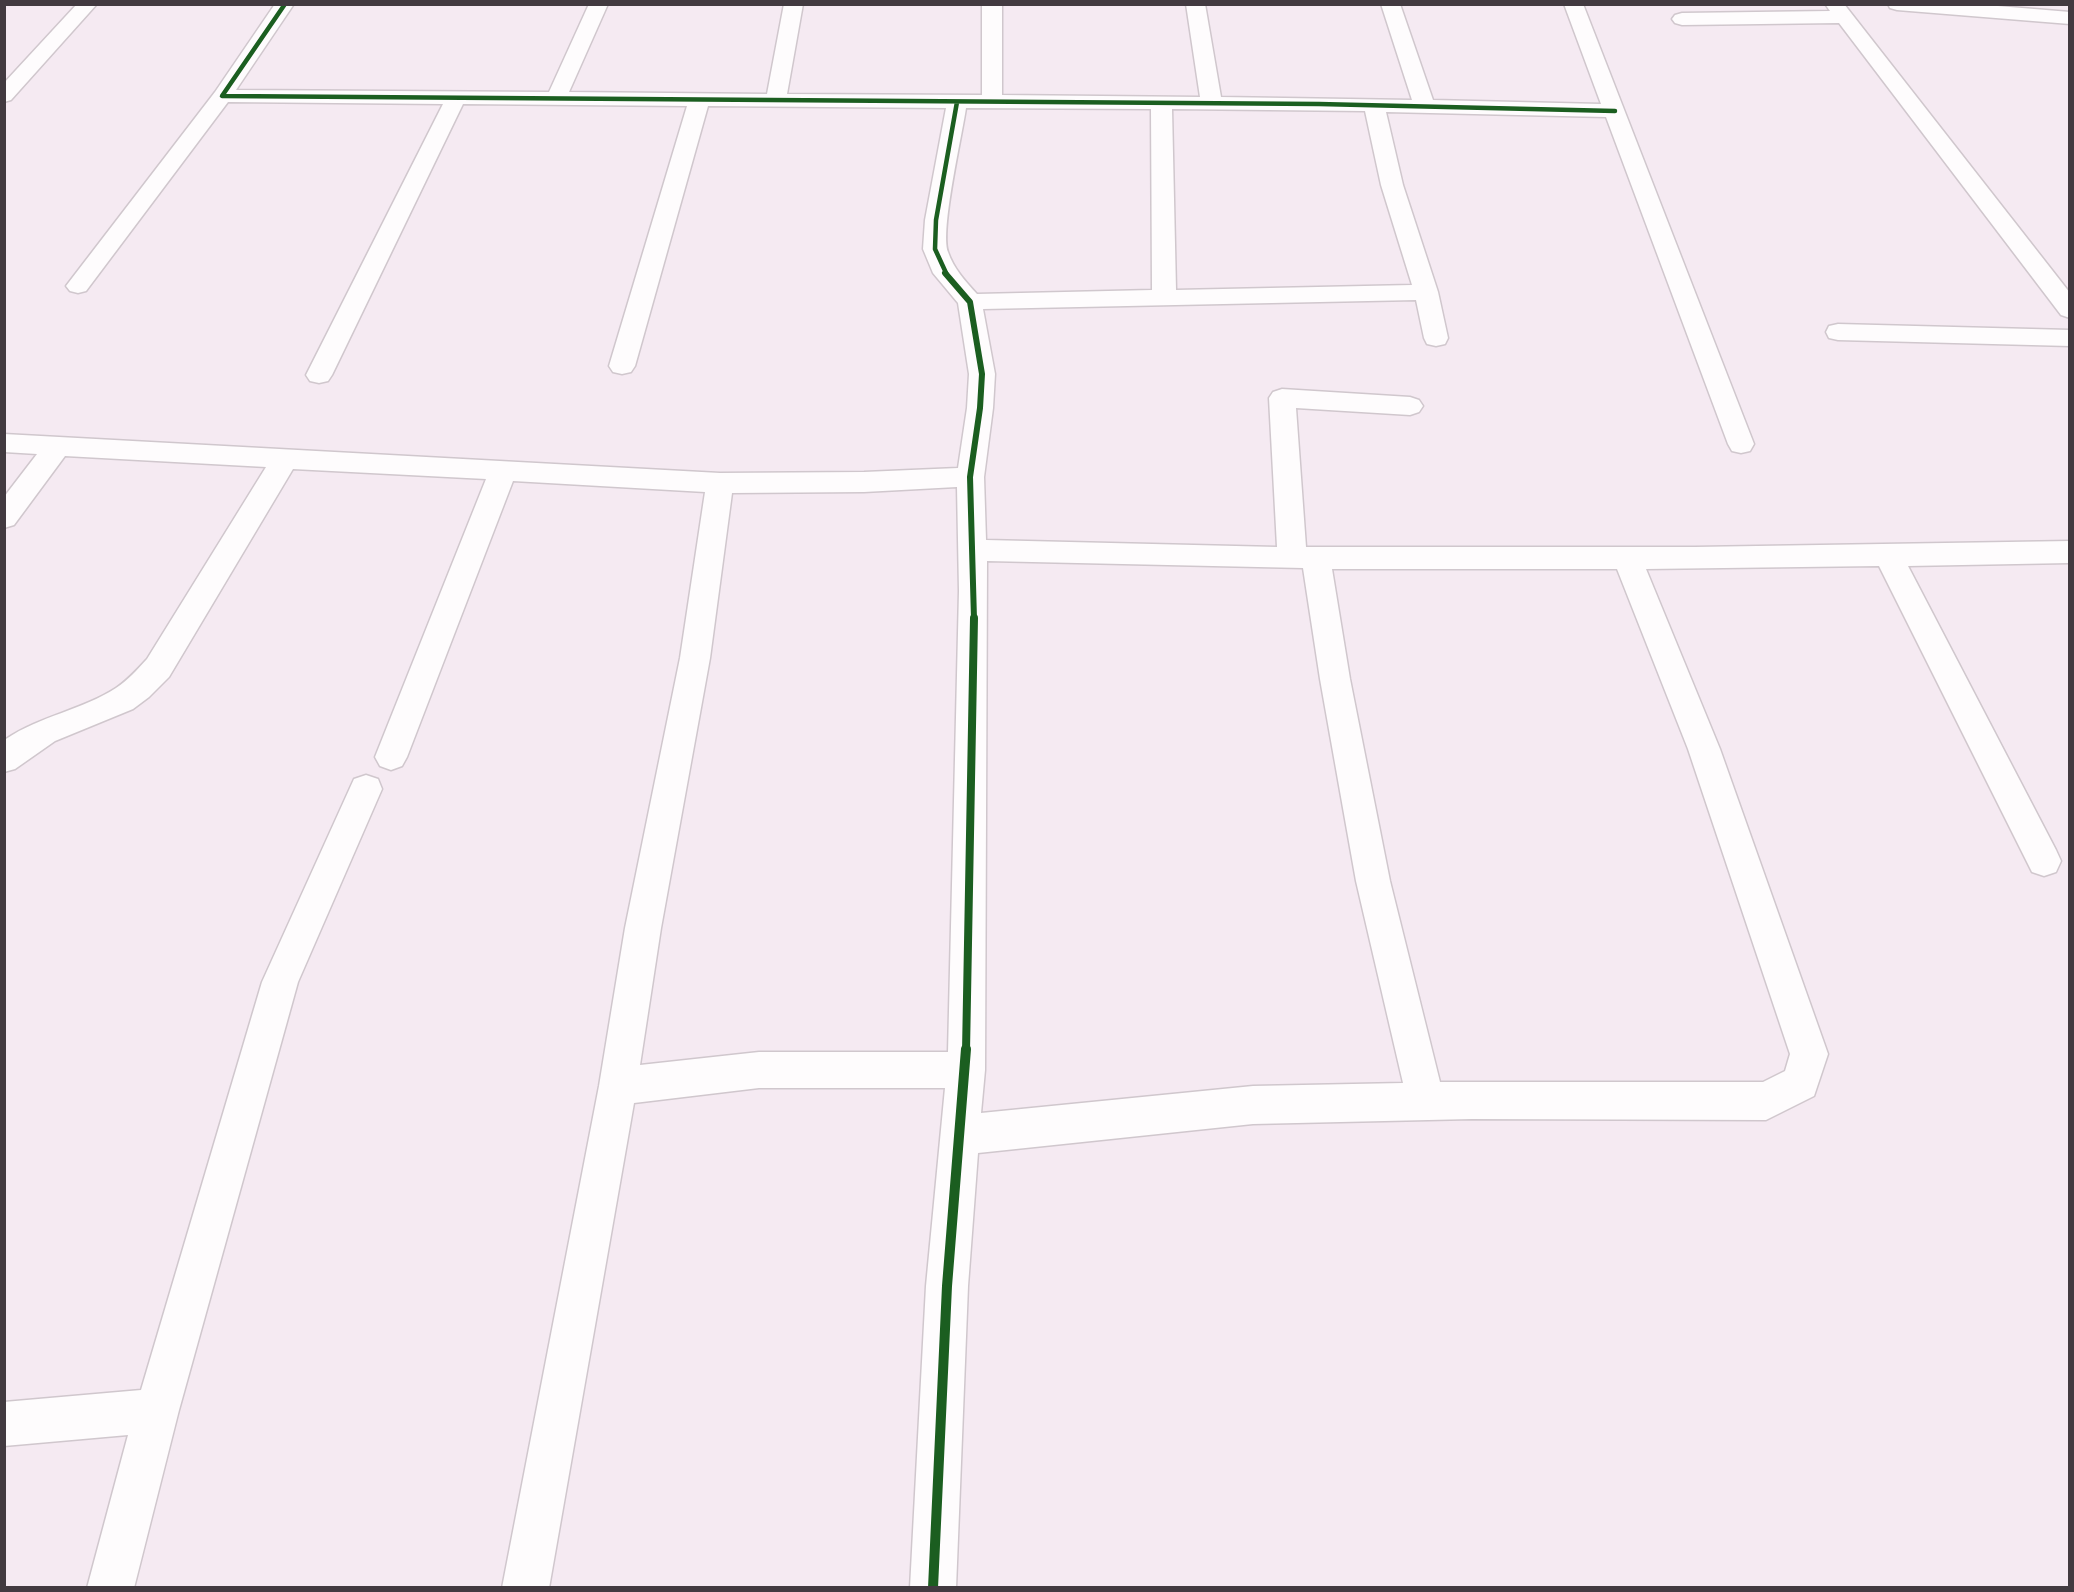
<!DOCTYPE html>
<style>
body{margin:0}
#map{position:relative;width:2074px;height:1592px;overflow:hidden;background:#f5eaf2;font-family:Ubuntu,sans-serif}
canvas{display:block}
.frame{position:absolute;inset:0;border:6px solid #423a40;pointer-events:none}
</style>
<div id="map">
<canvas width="2074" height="1592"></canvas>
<div class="frame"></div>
</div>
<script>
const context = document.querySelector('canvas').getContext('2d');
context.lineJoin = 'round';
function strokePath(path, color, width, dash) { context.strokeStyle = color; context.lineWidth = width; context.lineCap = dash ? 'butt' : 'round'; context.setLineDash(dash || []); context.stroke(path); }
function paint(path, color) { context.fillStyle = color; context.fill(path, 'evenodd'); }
const minor = new Path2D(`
 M77,4H97L11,100L4,102V83Z
 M275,4H294L236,90L549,92L589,4H608L569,92L767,94L784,4H803L787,94L982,95V4H1002V95L1200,97L1186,4H1205L1221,97L1412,100L1381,4H1400L1433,100L1601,104L1564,4H1583L1754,444L1750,451L1741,453L1732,451L1728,444L1606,117L1386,112L1403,185L1438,292L1448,338L1445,344L1436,346L1427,344L1424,338L1416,300L983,309L995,374L993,408L984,477L986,540L1277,547L1269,398L1273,392L1282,389L1410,397L1419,400L1423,406L1419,412L1410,415L1296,408L1306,547H1695L2070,541V563L1908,566L2056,850L2061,861L2056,872L2044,876L2032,872L1879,566L1646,569L1720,749L1828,1054L1814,1096L1766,1120L1472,1119L1253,1124L978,1153L968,1286L956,1588H910L926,1286L945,1088H759L634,1103L549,1588H502L599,1086L625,928L680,658L705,492L513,481L407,757L402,766L391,770L380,766L375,757L486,479L293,469L169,677L149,697L133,709L55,741L15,769L4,772L6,739C40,716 82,710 116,688C128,680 137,670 147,659L266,467L65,456L14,525L4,528V497L37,454L4,452V434L720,473L864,472L958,468L967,408L969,374L958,303L933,273L923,249L925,220L946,108L708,106L635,366L631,372L622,374L613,372L609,366L687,106L463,104L332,375L328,381L319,383L310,381L306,375L443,104L228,102L86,291L78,293L70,291L66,286L215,92ZM966,108L1151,109L1152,290L977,294C965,281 954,269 948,252C940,230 962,136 966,108ZM1172,109L1365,111L1381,185L1412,285L1176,290ZM957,487L959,591L948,1052H759L640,1065L661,928L710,658L732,493L864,492ZM987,561L1303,568L1320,679L1356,881L1403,1083L1253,1086L981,1113L985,1070ZM1332,569H1617L1688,749L1790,1054L1785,1071L1763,1082H1440L1390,881L1350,679Z
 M1825,4H1844L2070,293V318L2061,315L1839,23L1682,25L1675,23L1672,19L1675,15L1682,13L1830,11Z
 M1888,4H1974L2070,12V24L1897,10L1890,8Z
 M1838,324L2070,330V346L1838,340L1829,338L1826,332L1829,326Z
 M366,775L378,779L382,789L298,982L179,1410L134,1588H87L128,1435L4,1446V1402L141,1390L262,982L354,779Z`);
strokePath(minor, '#d0c7cd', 3);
paint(minor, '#fefcfd');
strokePath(new Path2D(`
 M285,4L222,96L1319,104L1615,111
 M947,275L935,249L936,220L957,102`), '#1b5e20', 4.5);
strokePath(new Path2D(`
 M945,273L970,302L982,374L980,408L970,477L974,619`), '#1b5e20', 6);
strokePath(new Path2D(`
 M966,1051L974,618`), '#1b5e20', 8);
strokePath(new Path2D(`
 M933,1588L947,1286L966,1049`), '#1b5e20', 10);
</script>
